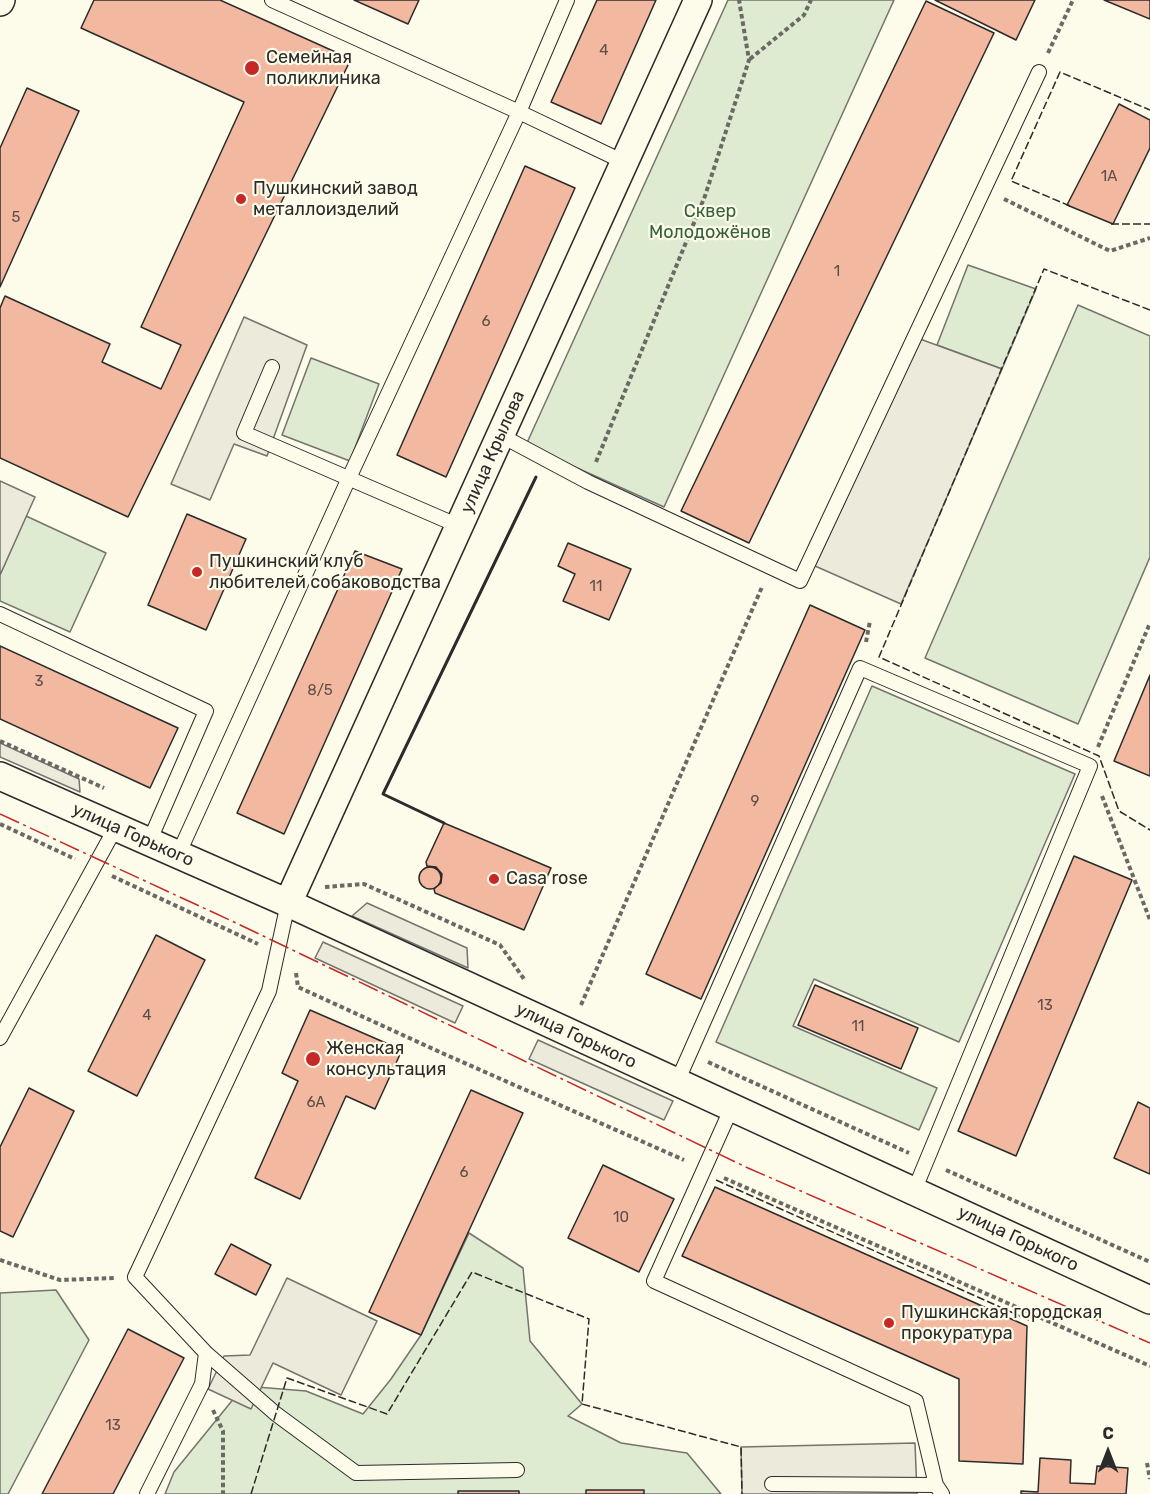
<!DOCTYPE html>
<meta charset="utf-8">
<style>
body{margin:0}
#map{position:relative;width:1150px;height:1494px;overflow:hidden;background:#fdfbea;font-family:Rubik,sans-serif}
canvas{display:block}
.north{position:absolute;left:1078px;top:1422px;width:60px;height:60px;-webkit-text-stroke:4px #fdfbea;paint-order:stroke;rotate:0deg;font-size:16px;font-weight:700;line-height:24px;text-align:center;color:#2b2b2b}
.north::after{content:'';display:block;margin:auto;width:21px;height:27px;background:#2b2b2b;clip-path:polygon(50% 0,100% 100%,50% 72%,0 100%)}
</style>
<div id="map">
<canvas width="1150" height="1494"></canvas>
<div class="north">С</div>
</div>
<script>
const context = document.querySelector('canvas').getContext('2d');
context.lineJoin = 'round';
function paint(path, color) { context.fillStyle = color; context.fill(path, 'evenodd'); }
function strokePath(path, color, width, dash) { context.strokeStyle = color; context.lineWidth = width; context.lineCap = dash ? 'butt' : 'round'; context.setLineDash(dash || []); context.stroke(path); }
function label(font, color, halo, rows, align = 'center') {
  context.font = font + ' Rubik,sans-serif'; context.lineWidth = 4.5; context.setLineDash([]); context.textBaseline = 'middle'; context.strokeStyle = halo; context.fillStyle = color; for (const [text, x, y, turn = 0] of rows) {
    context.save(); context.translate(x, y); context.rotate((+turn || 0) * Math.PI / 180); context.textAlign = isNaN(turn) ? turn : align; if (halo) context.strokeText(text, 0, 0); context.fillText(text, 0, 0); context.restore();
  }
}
const green = new Path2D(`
 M728,0H894L664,507L526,445Z
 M968,265L1036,289L1002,369L937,345Z
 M1078,305L1150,336V557L1078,724L925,658Z
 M311,358L379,384L350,461L282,435Z
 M26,516L106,553L70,632L0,601V575Z
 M872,686L1075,774L959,1042L814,979L793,1026L937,1088L919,1130L716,1042Z
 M469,1233L523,1268L530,1341L582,1404L568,1416L621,1443L687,1453L721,1494H165L174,1472L244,1386L306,1391L363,1414L391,1379L421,1335Z
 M56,1290L89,1340L8,1494H0V1293Z`);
paint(green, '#deebd1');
strokePath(green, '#74746e', 1.5);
const parking = new Path2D(`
 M244,317L307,345L267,456L234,444L210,500L171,484Z
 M920,339L1002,369L901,604L815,566Z
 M0,481L35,497L0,575Z
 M0,743L79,779L80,792L0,757Z
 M367,903L467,948L468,968L352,916Z
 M323,942L463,1006L455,1023L315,958Z
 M538,1040L673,1101L664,1120L529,1059Z
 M287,1278L377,1321L341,1395L273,1363L251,1409L208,1389L224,1356L250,1355Z
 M915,1443L917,1494H742L741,1447Z`);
paint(parking, '#eceadb');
strokePath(parking, '#74746e', 1.5);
const building = new Path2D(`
 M94,0H220L351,59L128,517L0,458V308L5,296L110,344L102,362L161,389L181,345L141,327L244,102L81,28Z
 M354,0H419L408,24Z
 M597,0H656L601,124L551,102Z
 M935,0H1035L1016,40Z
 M1104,0H1150V19Z
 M926,1L994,33L749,543L681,511Z
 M27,88L79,111L0,287V148Z
 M1119,104L1150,120V148L1113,224L1067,205Z
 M525,166L575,188L446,477L397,455Z
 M187,514L246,539L206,630L148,605Z
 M568,543L631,569L609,620L563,601L575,574L558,566Z
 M355,551L402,569L284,834L237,813Z
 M810,605L865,630L701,999L646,974Z
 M0,646L178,728L150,788L0,719Z
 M1150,675V776L1114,761Z
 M444,823L551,868L524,930L435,893L434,889L441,883L442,874L436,867L427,866L426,862Z
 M1074,856L1132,880L1016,1156L958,1131Z
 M419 878a11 11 0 1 1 22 0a11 11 0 1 1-22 0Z
 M156,935L205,960L137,1096L88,1071Z
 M815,985L918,1028L901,1069L798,1025Z
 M310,1010L402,1050L375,1109L346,1096L300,1199L255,1178L298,1081L282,1073Z
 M29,1088L74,1111L13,1237L0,1231V1147Z
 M471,1090L523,1113L421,1335L369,1312Z
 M1138,1102L1150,1108V1174L1114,1158Z
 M603,1165L674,1199L639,1272L568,1238Z
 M715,1187L1027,1326L1023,1464L959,1461V1379L682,1256Z
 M231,1244L271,1265L256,1295L215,1274Z
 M128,1329L184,1358L113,1494H42Z
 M1040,1458L1071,1460L1070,1483L1095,1484L1097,1466L1128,1468L1126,1494H1021V1491L1038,1492Z
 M586,1490H644V1494H586Z
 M458,1491H519V1494H458Z`);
paint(building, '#f2b8a0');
strokePath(building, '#2b2b2b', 1.5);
const service = new Path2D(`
 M272,0L519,112L624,162
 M272,367L244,433L459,526
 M500,435L588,482L800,581L1039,72
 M0,614L206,711L149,842
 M178,855L349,478L519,112L567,0
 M0,1038L116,827
 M677,1082L860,668L1090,766L914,1191
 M732,1107L654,1281L916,1401L936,1485
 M206,1353L276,1414L356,1473L517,1470
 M772,1484L936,1485L942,1494
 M147,1494L202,1384L206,1353L135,1277L269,991L288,903`);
const minor = new Path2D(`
 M0,2L1,0
 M0,776L288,903L1150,1300
 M288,903L698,0`);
strokePath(service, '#2b2b2b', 16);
strokePath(minor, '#2b2b2b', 30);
strokePath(new Path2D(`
 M1048,53L1073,0
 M750,59L804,15L811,0
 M1004,199L1110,251L1150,238
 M596,462L705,196L749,60L739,0
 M866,642L870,621
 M0,741L104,788
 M1098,747L1150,623
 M1102,796L1150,920
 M0,824L75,859
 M112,876L258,944
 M325,887L364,884L500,945L524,979L526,980
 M296,973L298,987L442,1053L684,1160
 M581,1005L762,587
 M708,1062L909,1153
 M946,1170L1150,1262
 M724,1178L1150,1366
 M0,1260L60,1280L116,1278
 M213,1410L223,1431V1494
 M1147,1463L1150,1479`), '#6a6964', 4, [4.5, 3]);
strokePath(service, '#fdfbea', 14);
strokePath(minor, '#fdfbea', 27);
strokePath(new Path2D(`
 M1070,206L1011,181L1060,72L1150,110
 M1111,224H1150
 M1150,310L1044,269L879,657L1099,756L1119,811L1150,830
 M716,1180L1029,1320
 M251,1494L287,1378L387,1414L472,1272L589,1319L582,1404L741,1447L742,1494`), '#2b2b2b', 1.5, [8, 3]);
strokePath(new Path2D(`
 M444,823L383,794L536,477`), '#2b2b2b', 3);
strokePath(new Path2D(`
 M0,814L234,922L748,1168L1150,1343`), '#c62828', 1.5, [21, 4.5, 3, 4.5]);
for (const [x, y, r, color] of [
 [252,68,8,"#c62828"],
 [241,199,6,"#c62828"],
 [197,572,6,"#c62828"],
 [494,879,6,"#c62828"],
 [313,1059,8,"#c62828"],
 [889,1323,6,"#c62828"]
]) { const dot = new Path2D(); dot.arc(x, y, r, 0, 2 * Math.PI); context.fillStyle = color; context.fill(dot); strokePath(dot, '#fdfbea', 2); }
label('15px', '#5d4e48', null, [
 ["4",604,51],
 ["1А",1109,177],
 ["5",16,218],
 ["1",837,272],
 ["6",486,322],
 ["11",596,587],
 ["3",39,682],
 ["8/5",320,691],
 ["9",755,802],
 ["13",1045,1006],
 ["4",147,1016],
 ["11",858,1027],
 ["6А",316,1103],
 ["6",464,1173],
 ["10",621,1218],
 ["13",113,1426]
]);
label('18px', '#2b2b2b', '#fdfbea', [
 ["Семейная",266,58],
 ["поликлиника",266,79],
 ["Пушкинский завод",253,189],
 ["металлоизделий",253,210],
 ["Пушкинский клуб",209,562],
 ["любителей собаководства",209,583],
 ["Casa rose",506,879],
 ["Женская",326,1049],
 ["консультация",326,1070],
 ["Пушкинская городская",901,1313],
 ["прокуратура",901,1334]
], 'left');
label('18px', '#34623c', '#fdfbea', [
 ["Сквер",710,212],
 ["Молодожёнов",710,233]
]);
label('18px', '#2b2b2b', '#fdfbea', [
 ["улица Крылова",493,452,-66],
 ["улица Горького",133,835,24],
 ["улица Горького",576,1036,25],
 ["улица Горького",1018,1239,25]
]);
</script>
